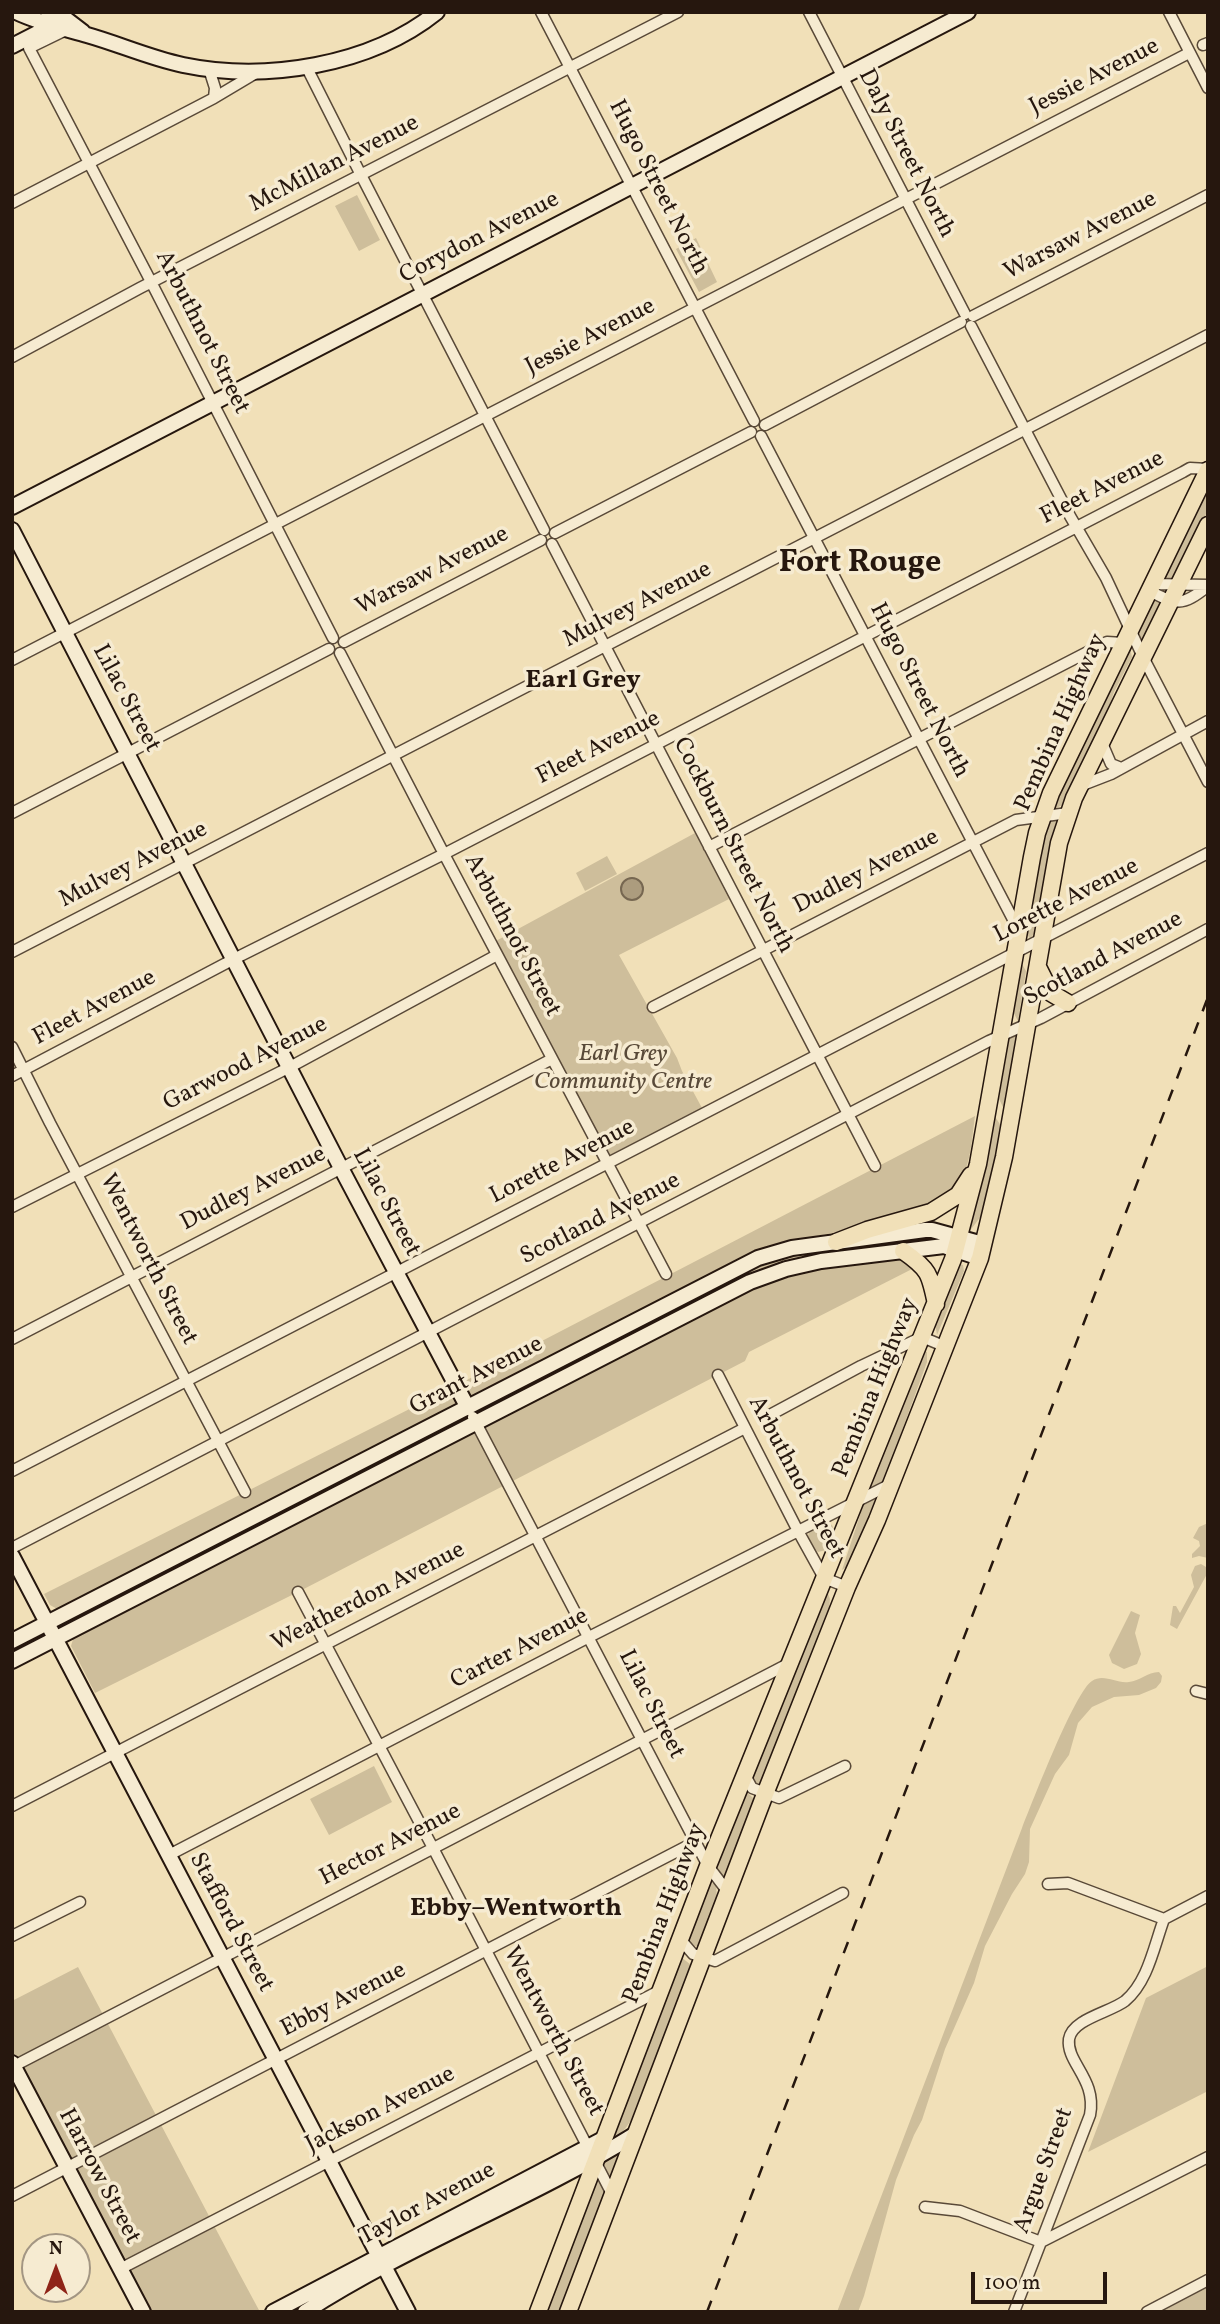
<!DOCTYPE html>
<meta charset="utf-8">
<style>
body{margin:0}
#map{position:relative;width:1220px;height:2324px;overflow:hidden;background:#f1e0b8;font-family:Vollkorn,serif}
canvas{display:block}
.frame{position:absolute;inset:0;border:14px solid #26170e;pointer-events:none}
.north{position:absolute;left:21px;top:2233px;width:70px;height:70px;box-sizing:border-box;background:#f6ebd1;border:2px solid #a39683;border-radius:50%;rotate:0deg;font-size:19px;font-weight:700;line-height:28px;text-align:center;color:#26170e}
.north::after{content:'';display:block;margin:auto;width:24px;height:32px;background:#8f2418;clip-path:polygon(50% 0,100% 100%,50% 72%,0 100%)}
.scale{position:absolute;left:971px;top:2272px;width:136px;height:32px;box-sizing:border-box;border:4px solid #26170e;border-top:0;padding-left:9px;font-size:21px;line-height:24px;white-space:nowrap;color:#26170e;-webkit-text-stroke:5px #f6ebd1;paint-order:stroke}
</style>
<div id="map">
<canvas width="1220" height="2324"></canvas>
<div class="frame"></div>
<div class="north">N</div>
<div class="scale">100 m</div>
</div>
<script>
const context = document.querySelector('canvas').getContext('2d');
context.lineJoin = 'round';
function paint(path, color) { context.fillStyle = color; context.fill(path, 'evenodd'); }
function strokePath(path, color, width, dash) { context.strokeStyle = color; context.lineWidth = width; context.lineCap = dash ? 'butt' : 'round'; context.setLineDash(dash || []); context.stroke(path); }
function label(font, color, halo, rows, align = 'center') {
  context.font = font + ' Vollkorn,serif'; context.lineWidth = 7; context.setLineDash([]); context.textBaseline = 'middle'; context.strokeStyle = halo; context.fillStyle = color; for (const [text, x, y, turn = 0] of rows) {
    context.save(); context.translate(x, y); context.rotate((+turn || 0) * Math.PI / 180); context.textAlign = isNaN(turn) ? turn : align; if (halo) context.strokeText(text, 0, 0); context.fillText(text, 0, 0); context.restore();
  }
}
paint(new Path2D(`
 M357,195L380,240L359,251L335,206Z
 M696,238L717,282L699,292L676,249Z
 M1208,480V510L1174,579H1164C1180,547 1192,513 1208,480Z
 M1153,596L1162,605L1142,644L1136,629Z
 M1129,642L1132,657L1114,692L1101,730L1064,804L1049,812Z
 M1059,819L1039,927L1030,939L1024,929L1045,822Z
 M695,833L729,899L619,955L677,1058L682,1071L702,1108L609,1157L494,942Z
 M607,856L617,874L585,891L576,873Z
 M1019,959L1026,971L1018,1021L1011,1008Z
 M1019,1034L1006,1113L999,1099L1009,1039Z
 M992,1112L1003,1129L988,1207L969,1232Z
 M975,1116C972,1137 971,1165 959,1183C932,1222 820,1232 774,1246L475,1398L467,1394L461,1383Z
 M925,1235L940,1240L812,1258L489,1410L486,1406L747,1271C803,1248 864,1244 925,1235Z
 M899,1257L918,1266L749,1352L745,1361L298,1592L95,1693L71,1646L74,1636L767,1281L803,1270Z
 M958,1263L963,1265L964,1271L937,1335L935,1323Z
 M925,1351L927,1352V1362L884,1480L880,1485L868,1492Z
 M451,1388L457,1399L455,1408L59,1610L50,1605L44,1594Z
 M429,1435V1437L382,1466L67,1626L121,1597L156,1575Z
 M876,1498L848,1566L842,1570L864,1503Z
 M826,1522L832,1525L834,1530L826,1550L818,1552C801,1539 807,1527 826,1522Z
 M1208,1523V1558L1199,1556L1192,1558V1554L1200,1546L1199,1541L1193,1538L1199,1527Z
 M1201,1564L1206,1567L1207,1574L1177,1629L1170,1625L1173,1606H1176L1180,1613L1194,1587L1191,1575L1195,1566Z
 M827,1591L830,1599L829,1609L759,1786L753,1783L754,1770Z
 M1131,1611L1140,1615L1135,1633L1141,1654L1137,1664L1124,1669L1112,1663L1109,1655Z
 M1159,1672L1162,1676L1161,1682L1156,1688L1139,1695L1114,1697L1092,1707L1078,1723L1069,1755L1055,1774L1030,1829L1029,1862L1025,1874L1012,1894L985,1946L974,1983L945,2049L922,2120L914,2135L896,2180L864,2296L858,2312H837L1022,1828C1032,1803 1075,1691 1092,1681C1104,1673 1116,1684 1129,1682C1140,1681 1147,1672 1159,1672Z
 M374,1766L392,1802L329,1835L310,1799Z
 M746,1791L755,1800L723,1880L717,1866Z
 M710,1883L716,1884L717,1898L698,1946H695L690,1941V1934Z
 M681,1957L691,1965L631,2120L625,2129L611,2142Z
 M1208,1966V2091L1088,2152L1146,1998Z
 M78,1967L239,2273L260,2312H143L12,2063V2001Z
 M634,2135L568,2312H538L595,2159Z
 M1208,2285V2312H1155Z`), '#cebe9b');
const water = new Path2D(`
 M621 889a11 11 0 1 1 22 0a11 11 0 1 1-22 0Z`);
paint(water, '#ac9c7e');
strokePath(water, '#766751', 2);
const street = new Path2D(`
 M541,12L754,421
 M809,12L965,314
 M1169,12L1208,88
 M66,30L29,48L147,274L333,638
 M1203,45L1208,43
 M306,66L361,175L544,530
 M209,69L215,88L214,98
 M12,203L214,98L256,73
 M973,316L1208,195
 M971,326L1070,516L1106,578L1143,657L1208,782
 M12,357L140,288L678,12
 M765,425L961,322
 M761,436L1018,929
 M555,533L751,432
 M552,544L875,1166
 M1151,584L1208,585
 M1148,590C1176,605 1182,607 1208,586
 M344,642L541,540
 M340,653L444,854L666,1274
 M12,660L1189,53
 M1102,743L1111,764L1121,768
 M1080,786L1111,774L1208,721
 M12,813L329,649
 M709,847L1107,642L1123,643
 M12,952L1208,335
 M653,1007L1016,820L1068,813
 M12,1047L50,1123L245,1492
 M12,1076L234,959L444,854L1183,472L1190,468L1208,469
 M12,1207L290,1067L497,955
 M12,1339L552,1059
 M718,1375L798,1531L824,1578L847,1587
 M768,1416L861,1366L922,1337L946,1347
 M473,1417L708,1866L728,1892
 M12,1471L1208,853
 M12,1548L989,1041L1041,1018L1208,929
 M298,1592L433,1848L612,2194
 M1196,1691L1208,1694
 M745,1775L752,1788L779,1798L845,1766
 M12,1806L745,1428
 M169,1855L589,1637L891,1484
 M1048,1884L1068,1883L1164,1919
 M1164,1919L1208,1896
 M12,1936L80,1902
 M680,1939L693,1954L715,1961L843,1893
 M12,2067L788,1664
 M12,2196L695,1842
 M925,2207L960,2211L1041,2242L1208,2157
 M120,2269L661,1990
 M1014,2312L1090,2115C1097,2079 1066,2063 1069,2039C1072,2019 1111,2012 1125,2001C1148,1982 1154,1946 1164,1919
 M1147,2312L1208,2280`);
const secondary = new Path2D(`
 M16,12C39,23 62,28 87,35C119,44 150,58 183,65C265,82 370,66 437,12
 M48,12L66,19L83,32
 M12,46L51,26
 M12,507L968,12
 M12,530L341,1168L468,1408
 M12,1556L408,2312
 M12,1641L758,1258L792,1248L925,1230H932L983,1244
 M12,1661L750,1282L786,1269L821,1261L944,1246L980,1258
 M12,2063L143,2312
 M273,2312L605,2138
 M305,2312C410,2244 528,2201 634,2135`);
const primary = new Path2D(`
 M1038,967L1051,993L1068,1003
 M836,1242L867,1230L931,1212L958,1195L971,1175
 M903,1251C929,1269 930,1274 936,1304
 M538,2312L708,1866L953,1259L978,1164L1032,857L1037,833L1051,793L1208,470
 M568,2312L765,1794L847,1587L877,1520L980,1258L1004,1157L1059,843L1074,798L1208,525`);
strokePath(street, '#594938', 13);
strokePath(secondary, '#26170e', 18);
strokePath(primary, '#26170e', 19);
strokePath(street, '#f6ebd1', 10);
strokePath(secondary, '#f6ebd1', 14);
strokePath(primary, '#f1e0b8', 16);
strokePath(new Path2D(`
 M707,2312L1208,997`), '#26170e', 2.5, [12, 12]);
label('24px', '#26170e', '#f6ebd1', [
 ["Jessie Avenue",1095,78,-27],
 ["Daly Street North",905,154,63],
 ["McMillan Avenue",335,165,-27],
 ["Hugo Street North",657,188,63],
 ["Warsaw Avenue",1081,237,-27],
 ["Corydon Avenue",480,239,-27],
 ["Arbuthnot Street",201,333,63],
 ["Jessie Avenue",591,338,-27],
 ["Fleet Avenue",1103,489,-27],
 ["Warsaw Avenue",433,572,-27],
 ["Mulvey Avenue",638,606,-27],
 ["Hugo Street North",918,691,63],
 ["Lilac Street",125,699,62],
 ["Pembina Highway",1062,723,-66],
 ["Fleet Avenue",599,749,-27],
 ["Cockburn Street North",732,846,63],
 ["Mulvey Avenue",134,866,-27],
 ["Dudley Avenue",867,873,-27],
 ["Lorette Avenue",1067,902,-27],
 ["Arbuthnot Street",511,936,62],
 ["Scotland Avenue",1104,960,-28],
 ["Fleet Avenue",95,1009,-28],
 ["Garwood Avenue",246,1065,-27],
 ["Lorette Avenue",563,1163,-27],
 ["Dudley Avenue",254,1190,-27],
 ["Lilac Street",385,1203,62],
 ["Scotland Avenue",601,1220,-27],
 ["Wentworth Street",147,1260,63],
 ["Grant Avenue",477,1377,-27],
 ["Pembina Highway",877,1388,-68],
 ["Arbuthnot Street",795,1478,62],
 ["Weatherdon Avenue",369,1598,-27],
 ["Carter Avenue",520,1650,-27],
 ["Lilac Street",650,1705,63],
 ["Hector Avenue",391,1846,-27],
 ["Pembina Highway",666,1914,-69],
 ["Stafford Street",230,1923,62],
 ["Ebby Avenue",344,2001,-27],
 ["Wentworth Street",552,2032,62],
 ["Jackson Avenue",381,2111,-27],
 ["Argue Street",1045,2171,-70],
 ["Harrow Street",98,2177,62],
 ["Taylor Avenue",428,2205,-28]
]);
label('italic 24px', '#584938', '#f6ebd1', [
 ["Earl Grey",623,1056],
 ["Community Centre",623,1084]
]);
label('bold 26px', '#26170e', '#f6ebd1', [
 ["Earl Grey",583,682],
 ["Ebby–Wentworth",516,1910]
]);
label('bold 32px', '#26170e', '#f6ebd1', [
 ["Fort Rouge",860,565]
]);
</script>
